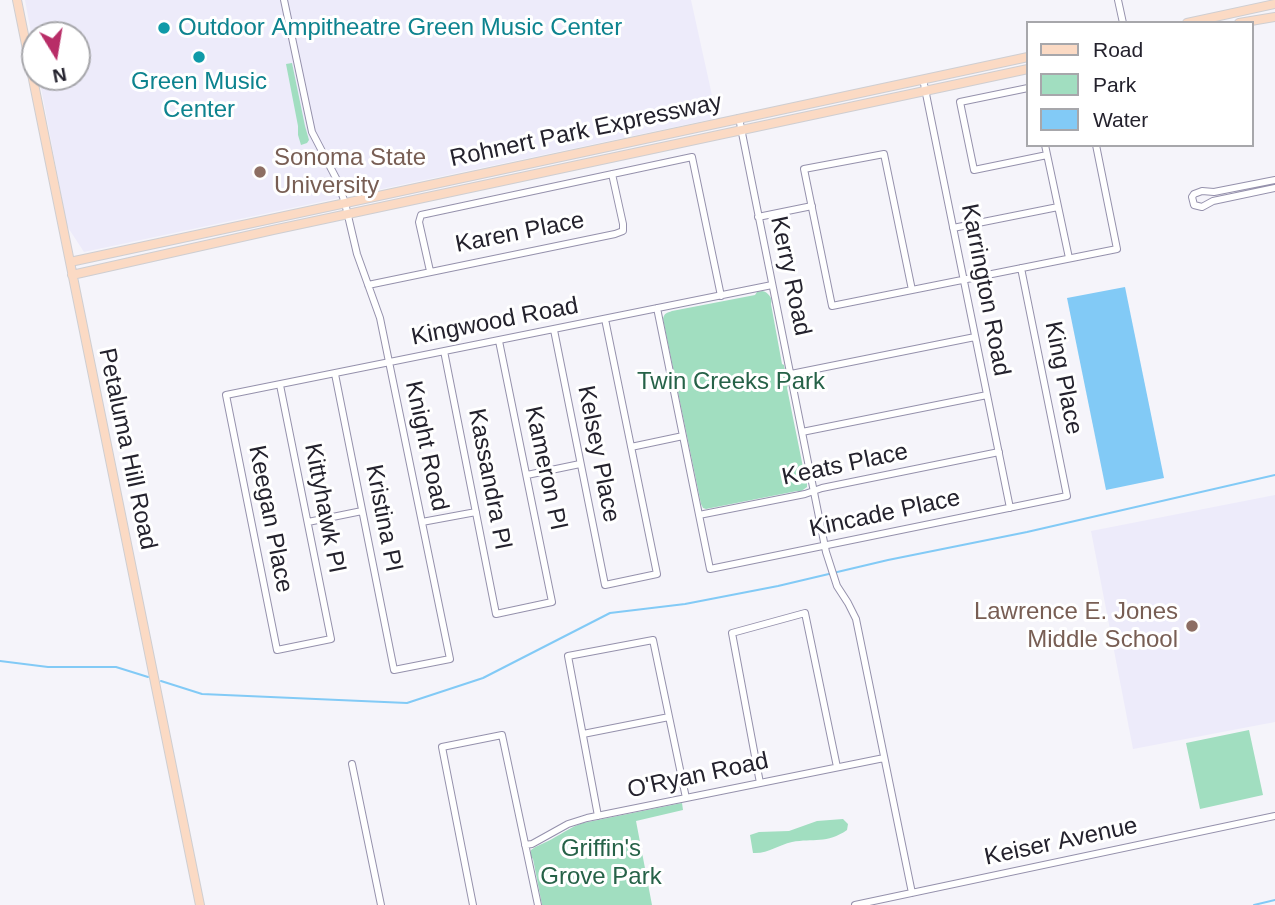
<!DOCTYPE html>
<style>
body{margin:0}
#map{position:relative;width:1275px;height:905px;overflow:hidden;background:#f5f4fa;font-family:Helvetica,sans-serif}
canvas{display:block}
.legend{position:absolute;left:1026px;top:21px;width:228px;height:126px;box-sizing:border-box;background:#fff;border:2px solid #a7a7ab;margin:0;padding:9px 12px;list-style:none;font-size:21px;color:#24222d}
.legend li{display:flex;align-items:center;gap:14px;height:35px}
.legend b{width:35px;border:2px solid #a7a7ab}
.north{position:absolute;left:21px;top:21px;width:70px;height:70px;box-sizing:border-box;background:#fff;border:2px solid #a7a7ab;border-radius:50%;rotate:169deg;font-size:19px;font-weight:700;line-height:28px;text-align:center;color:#24222d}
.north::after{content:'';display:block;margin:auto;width:24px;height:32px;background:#b82d67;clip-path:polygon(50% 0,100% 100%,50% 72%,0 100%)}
</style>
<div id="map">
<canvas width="1275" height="905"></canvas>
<ul class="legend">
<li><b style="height:9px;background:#fbdac4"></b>Road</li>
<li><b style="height:19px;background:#a1dec0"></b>Park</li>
<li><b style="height:19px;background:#82caf6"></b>Water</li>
</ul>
<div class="north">N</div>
</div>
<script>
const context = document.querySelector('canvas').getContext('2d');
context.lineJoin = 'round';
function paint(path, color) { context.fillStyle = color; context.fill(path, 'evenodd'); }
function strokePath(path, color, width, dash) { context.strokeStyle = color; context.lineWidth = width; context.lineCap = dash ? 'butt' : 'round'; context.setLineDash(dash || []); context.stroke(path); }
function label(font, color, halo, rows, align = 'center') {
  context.font = font + ' Helvetica,sans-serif'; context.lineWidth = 6; context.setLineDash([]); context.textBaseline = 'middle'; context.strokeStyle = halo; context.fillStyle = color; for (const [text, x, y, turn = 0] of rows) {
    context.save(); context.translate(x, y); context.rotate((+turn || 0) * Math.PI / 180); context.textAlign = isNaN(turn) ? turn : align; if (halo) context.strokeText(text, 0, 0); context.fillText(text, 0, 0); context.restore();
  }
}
paint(new Path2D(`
 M25,0H691L717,118L84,252L67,226L39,77H77V35H35V54Z
 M1275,495V722L1133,749L1091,531Z`), '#edebfa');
paint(new Path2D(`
 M292,63L305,126L309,140L307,143L301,145L298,135V126L286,64Z
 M762,291C768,292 773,298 771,304L782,364L784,365L788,385L787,388L805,477L807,478V487L800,492L797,491L706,509L703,508L701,504L663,319C664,313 667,313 672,311L755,295L757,292Z
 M1249,730L1263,795L1200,809L1186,743Z
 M682,803L683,810L636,821L652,905H542L533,859L530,856L531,850C536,846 540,845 546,842C559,836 570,827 583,823Z
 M843,819L848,824L847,830C827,844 813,838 792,842C778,845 768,854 753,853L750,835L759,832L789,831L817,821Z`), '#a1dec0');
paint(new Path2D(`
 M1125,287L1164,478L1106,490L1067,298Z`), '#82caf6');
strokePath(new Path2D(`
 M0,661L48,667H116L148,677
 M161,681L202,694L407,703L483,678L610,613L685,604L778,586L888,560L1027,532L1275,475
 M1254,905L1275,900`), '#82caf6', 2);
const minor = new Path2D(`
 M284,0L312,132L337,180L345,203L357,254L380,318L450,659L394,670L335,374
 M1118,0L1123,23
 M923,79L1010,508
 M1028,88L960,102L974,170L1047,155
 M739,118L826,552L837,586L848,603L856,619L912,893
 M1045,145L1069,258
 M1275,180L1214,192L1202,191L1194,194L1192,197L1194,205L1202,207L1213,201L1275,188
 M758,217L812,206
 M953,228L1058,207
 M430,271L419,222L421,215L692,157L721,296
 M368,285L615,234L623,231V224L612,174
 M912,290L884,154L804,169L832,306L1117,249L1096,145
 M657,308L710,569L1067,496L1021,268
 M554,330L605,585L657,574L605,319
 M444,351L496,614L552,602L499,341
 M791,374L975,337
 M280,385L331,639L277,650L226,395L772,285
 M802,432L987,395
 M631,447L683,436
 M527,475L580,464
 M699,515L805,494L822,488L999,452
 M308,522L362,511
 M422,522L476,512
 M583,734L669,717
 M352,764L381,905
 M760,783L732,633L805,613L837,767
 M598,816L568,656L653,640L686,798
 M525,845L532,844L568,824L587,818L884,758
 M473,905L442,747L502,735L538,905
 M855,905L1275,816`);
const major = new Path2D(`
 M17,0L200,905
 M1187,23L1275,4
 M1239,23L1275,17
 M70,262L1028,57
 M72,275L273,230L1028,69`);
strokePath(minor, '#9591ac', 8);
strokePath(major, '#cfced1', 10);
strokePath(minor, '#fff', 6);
strokePath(major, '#fbdac4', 8);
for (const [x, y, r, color] of [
 [164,28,7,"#0f9aa8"],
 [199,57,7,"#0f9aa8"],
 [260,172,7,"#8d6e63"],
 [1192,626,7,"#8d6e63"]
]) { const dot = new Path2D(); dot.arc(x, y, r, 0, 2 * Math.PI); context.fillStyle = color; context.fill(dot); strokePath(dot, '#fff', 2.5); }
label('24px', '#0d838f', '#fff', [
 ["Outdoor Ampitheatre Green Music Center",178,28],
 ["Green Music",199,82,"center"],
 ["Center",199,110,"center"]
], 'left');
label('24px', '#24222d', '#fff', [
 ["Rohnert Park Expressway",586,131,-12],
 ["Karen Place",520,233,-11],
 ["Kerry Road",790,276,78],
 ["Karrington Road",985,290,79],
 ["Kingwood Road",495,322,-11],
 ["King Place",1063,378,79],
 ["Knight Road",426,446,78],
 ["Petaluma Hill Road",127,449,78],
 ["Kelsey Place",598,454,79],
 ["Keats Place",845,465,-12],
 ["Kameron Pl",545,468,78],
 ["Kassandra Pl",489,479,79],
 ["Kittyhawk Pl",324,508,79],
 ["Kincade Place",885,514,-12],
 ["Kristina Pl",383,518,79],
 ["Keegan Place",270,519,79],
 ["O'Ryan Road",698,776,-12],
 ["Keiser Avenue",1061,842,-12]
]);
label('24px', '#785e54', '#fff', [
 ["Sonoma State",274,158],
 ["University",274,186],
 ["Lawrence E. Jones",1178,612,"right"],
 ["Middle School",1178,640,"right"]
], 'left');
label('24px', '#266248', '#fff', [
 ["Twin Creeks Park",731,382],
 ["Griffin's",601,849],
 ["Grove Park",601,877]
]);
</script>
